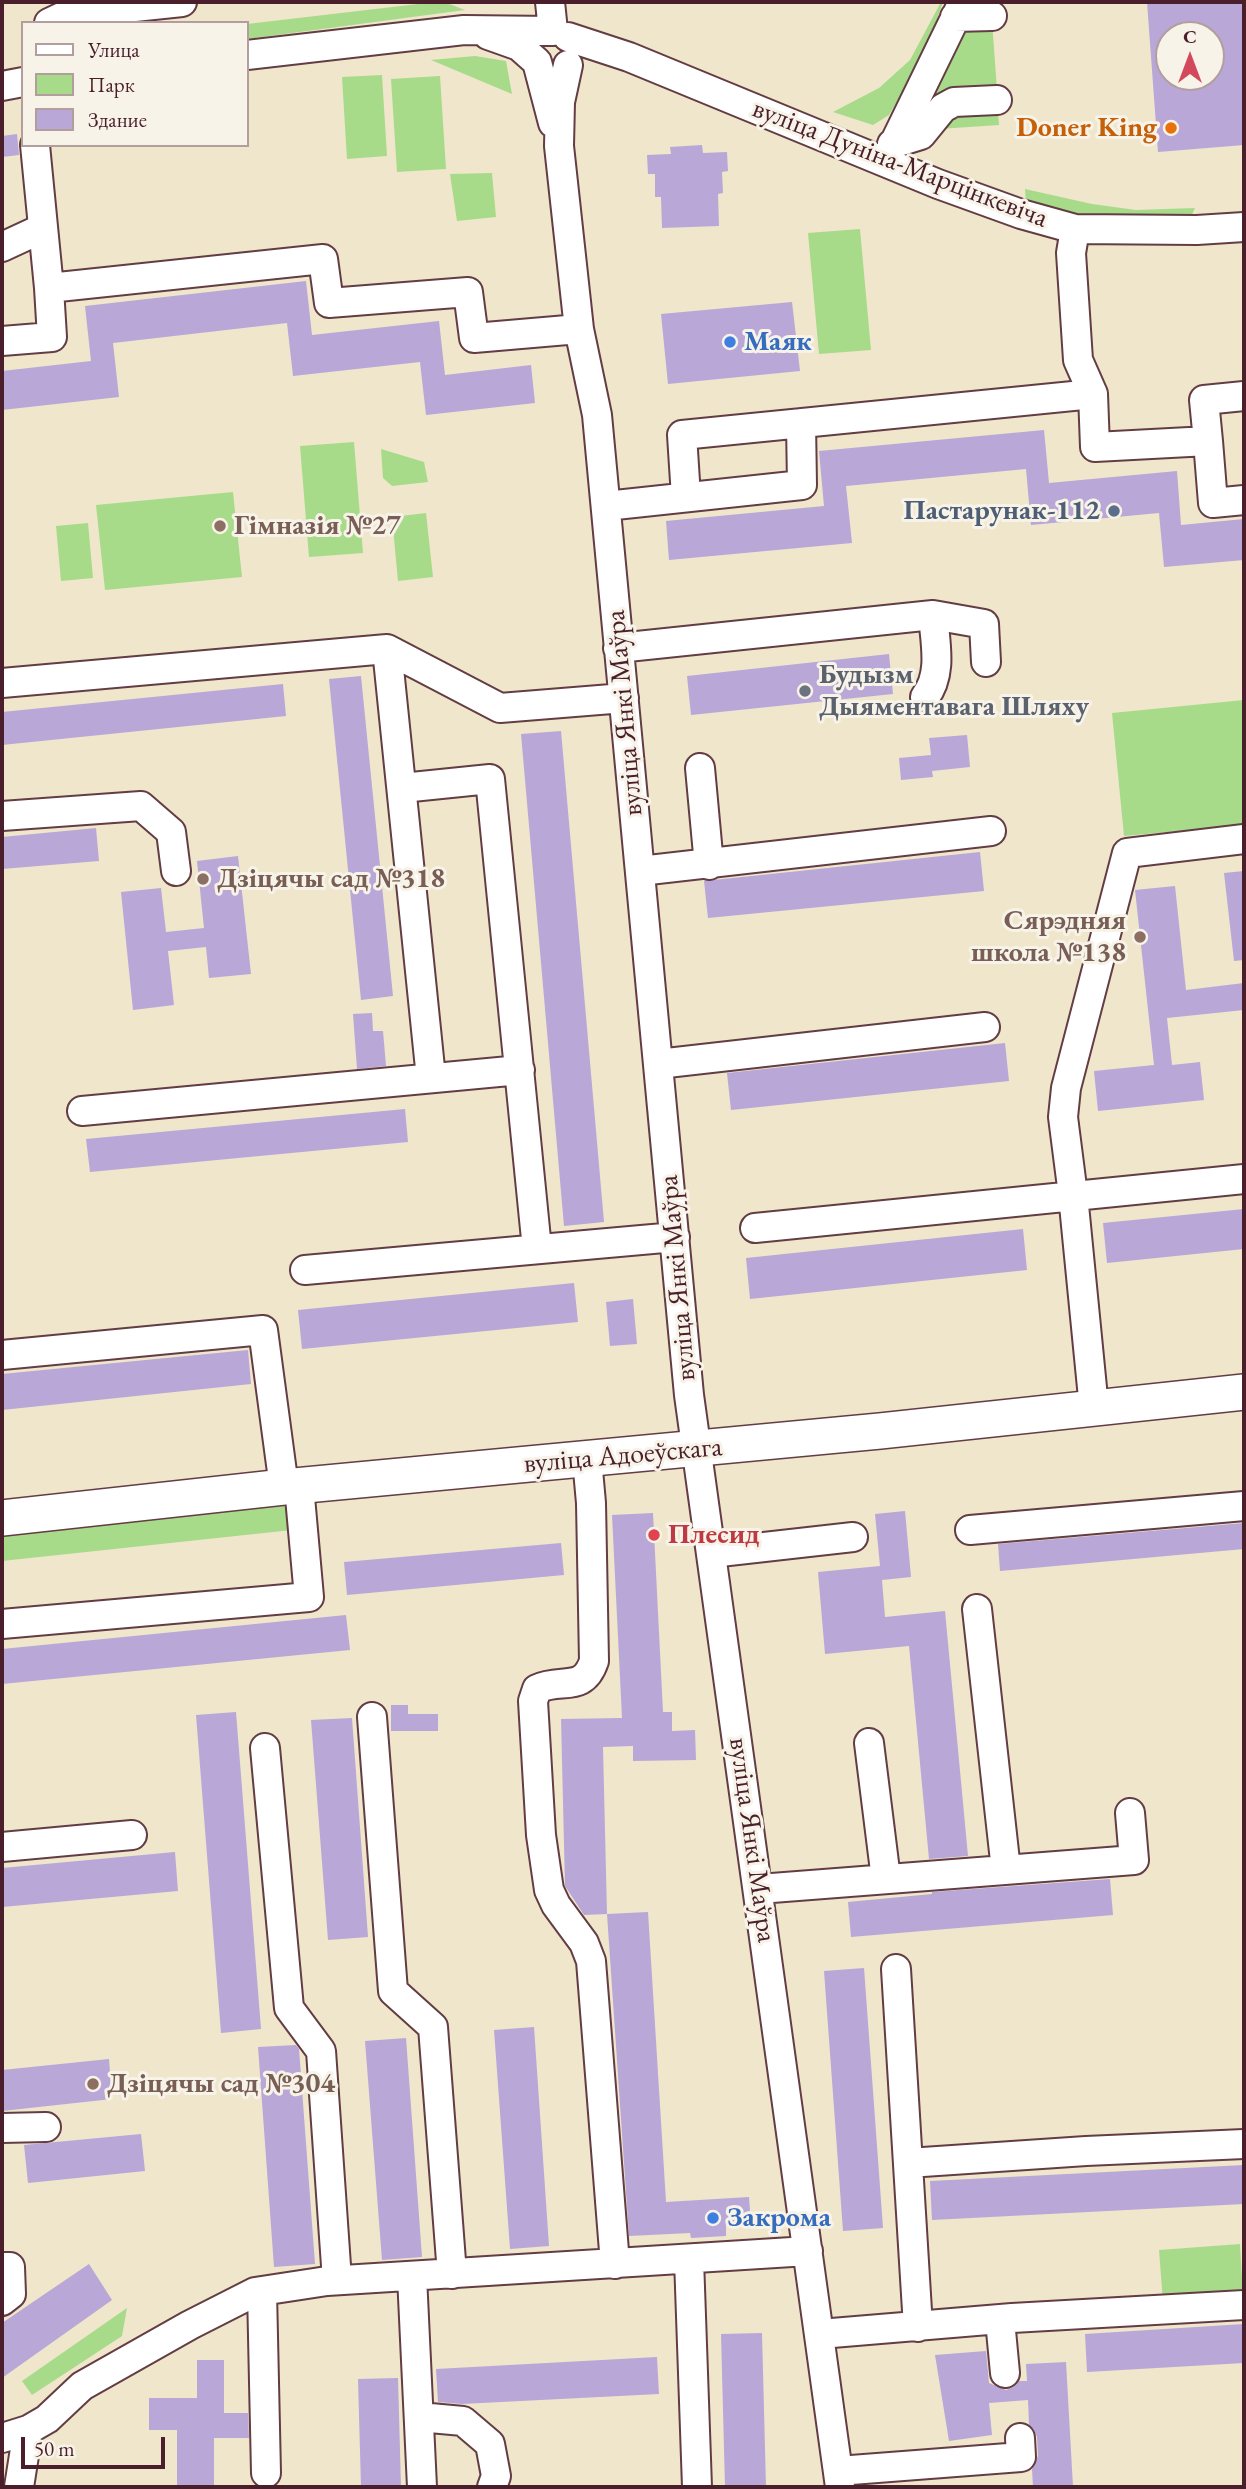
<!DOCTYPE html>
<meta charset="utf-8">
<style>
body{margin:0}
#map{position:relative;width:1246px;height:2489px;overflow:hidden;background:#efe6cc;font-family:"EB Garamond",serif}
canvas{display:block}
.frame{position:absolute;inset:0;border:4px solid #4a1f2b;pointer-events:none}
.legend{position:absolute;left:21px;top:21px;width:228px;height:126px;box-sizing:border-box;background:#f7f3e8;border:2px solid #b29e9c;margin:0;padding:9px 12px;list-style:none;font-size:21px;color:#4a1f2b}
.legend li{display:flex;align-items:center;gap:14px;height:35px}
.legend b{width:35px;border:2px solid #b29e9c}
.north{position:absolute;left:1155px;top:21px;width:70px;height:70px;box-sizing:border-box;background:#f7f3e8;border:2px solid #b29e9c;border-radius:50%;rotate:0deg;font-size:19px;font-weight:700;line-height:28px;text-align:center;color:#4a1f2b}
.north::after{content:'';display:block;margin:auto;width:24px;height:32px;background:#d1495b;clip-path:polygon(50% 0,100% 100%,50% 72%,0 100%)}
.scale{position:absolute;left:21px;top:2437px;width:144px;height:32px;box-sizing:border-box;border:4px solid #4a1f2b;border-top:0;padding-left:9px;font-size:21px;line-height:24px;white-space:nowrap;color:#4a1f2b;-webkit-text-stroke:5px #f7f3e8;paint-order:stroke}
</style>
<div id="map">
<canvas width="1246" height="2489"></canvas>
<div class="frame"></div>
<ul class="legend">
<li><b style="height:9px;background:#fff"></b>Улица</li>
<li><b style="height:19px;background:#a7db8a"></b>Парк</li>
<li><b style="height:19px;background:#b9a7d8"></b>Здание</li>
</ul>
<div class="north">С</div>
<div class="scale">50 m</div>
</div>
<script>
const context = document.querySelector('canvas').getContext('2d');
context.lineJoin = 'round';
function paint(path, color) { context.fillStyle = color; context.fill(path, 'evenodd'); }
function strokePath(path, color, width, dash) { context.strokeStyle = color; context.lineWidth = width; context.lineCap = dash ? 'butt' : 'round'; context.setLineDash(dash || []); context.stroke(path); }
function label(font, color, halo, rows, align = 'center') {
  context.font = font + ' "EB Garamond",serif'; context.lineWidth = 6; context.setLineDash([]); context.textBaseline = 'middle'; context.strokeStyle = halo; context.fillStyle = color; for (const [text, x, y, turn = 0] of rows) {
    context.save(); context.translate(x, y); context.rotate((+turn || 0) * Math.PI / 180); context.textAlign = isNaN(turn) ? turn : align; if (halo) context.strokeText(text, 0, 0); context.fillText(text, 0, 0); context.restore();
  }
}
paint(new Path2D(`
 M435,2H444L465,10L247,39V24Z
 M941,2H943L925,54L889,115L873,125L833,112L879,88L910,60Z
 M992,21L997,90L929,108L918,107L962,25Z
 M475,56L506,61L512,94L431,60Z
 M382,75L387,156L347,159L342,77Z
 M440,76L446,169L397,172L391,79Z
 M998,110L999,125L939,129L946,117Z
 M492,173L496,217L457,221L450,174Z
 M1025,189L1092,204L1136,210L1195,208L1188,223L1092,218L1026,203Z
 M860,229L871,350L819,354L808,233Z
 M354,442L363,553L309,557L300,446Z
 M381,449L424,462L428,482L392,486L383,478Z
 M233,492L242,577L105,590L96,505Z
 M426,513L433,577L398,581L392,517Z
 M88,523L93,578L61,581L56,526Z
 M1244,700V825L1124,836L1112,713Z
 M288,1504L292,1530L2,1561V1535Z
 M1240,2244L1243,2296L1163,2302L1159,2250Z
 M127,2308L122,2336L32,2395L22,2381Z`), '#a7db8a');
paint(new Path2D(`
 M1147,2H1244V145L1158,152ZM1169,35H1211V77H1169Z
 M17,134L19,155L2,157V136Z
 M702,145L703,153L727,152L728,171L722,172L723,193L718,194L719,226L662,228L661,197H655V174H648L647,155L671,154L670,147Z
 M306,281L312,335L439,321L445,375L531,365L535,403L426,415L420,362L293,376L287,323L113,343L119,397L2,410V371L91,361L85,306Z
 M792,302L800,371L668,384L661,314Z
 M1044,430L1049,483L1177,471L1181,525L1244,519V560L1164,567L1159,513L1031,525L1026,469L846,486L852,543L669,560L666,521L824,506L819,451Z
 M889,654L893,694L691,715L687,676Z
 M361,676L393,996L361,1000L329,679Z
 M283,684L286,716L2,745V712Z
 M561,731L604,1222L564,1226L521,734Z
 M967,735L970,767L932,771L933,777L901,780L899,758L931,755L929,738Z
 M96,828L99,861L2,869V837Z
 M980,852L984,891L708,918L704,881Z
 M238,856L251,974L209,978L206,947L168,951L174,1005L133,1010L121,892L161,888L166,932L204,928L197,861Z
 M1244,871V960L1234,961L1224,873Z
 M1175,886L1186,990L1244,983V1010L1167,1018L1172,1065L1200,1062L1204,1100L1098,1111L1094,1071L1154,1065L1135,890Z
 M372,1013L373,1031H383L386,1066L357,1069L353,1014Z
 M1005,1043L1009,1081L731,1110L727,1073Z
 M405,1109L408,1142L90,1172L86,1139Z
 M1244,1209V1249L1107,1263L1103,1223Z
 M1023,1229L1027,1270L750,1299L746,1258Z
 M574,1283L578,1322L302,1349L298,1310Z
 M633,1299L637,1344L610,1346L606,1302Z
 M248,1350L251,1384L2,1410V1374Z
 M905,1511L911,1577L882,1580L885,1617L945,1611L968,1856L929,1859L909,1646L825,1654L818,1572L880,1566L875,1514Z
 M653,1513L663,1712H672V1731L695,1730L696,1760L633,1761V1746L603,1747L607,1914L584,1915L565,1886L561,1719L622,1718L612,1515Z
 M1244,1523V1549L1000,1571L998,1544Z
 M561,1543L564,1575L347,1595L344,1562Z
 M346,1615L350,1650L2,1684V1649Z
 M391,1705H408V1714H438V1731H391Z
 M236,1712L261,2029L221,2033L196,1715Z
 M352,1718L368,1937L328,1940L311,1720Z
 M175,1852L178,1891L2,1907V1868Z
 M1110,1879L1113,1915L851,1937L848,1902L932,1894V1892Z
 M648,1912L666,2202L749,2197L751,2225L726,2226V2236L691,2238L690,2233L629,2236L607,1914Z
 M864,1968L883,2228L843,2231L824,1971Z
 M534,2027L549,2246L510,2249L494,2030Z
 M406,2038L422,2257L382,2260L365,2041Z
 M296,2045L299,2049L315,2264L274,2267L258,2047Z
 M109,2059L112,2099L2,2111V2070Z
 M141,2134L145,2171L28,2183L24,2145Z
 M1244,2165V2204L932,2220L930,2181Z
 M89,2264L112,2300L2,2378V2323Z
 M1244,2324V2363L1087,2372L1085,2334Z
 M762,2333L766,2487H725L721,2334Z
 M986,2351L989,2383L1006,2390L1014,2387L1019,2381H1027L1026,2364L1066,2362L1073,2487H1033L1032,2469L1038,2456L1037,2437L1034,2430L1029,2425L1028,2400L989,2403L992,2435L949,2441L935,2355Z
 M657,2357L659,2394L462,2404L438,2402L436,2369Z
 M197,2360H224V2413H248L249,2438H214V2487H177V2430H149V2398H197Z
 M398,2378L401,2487H361L358,2379Z`), '#b9a7d8');
const minor = new Path2D(`
 M955,17L992,16
 M49,23L68,14L182,2
 M488,35L519,46L537,62L553,123
 M568,37L629,57L938,184L1021,214L1075,229L1197,230L1244,227
 M247,55L464,30L553,31L550,2
 M568,65L560,102L559,146L579,329L597,415L689,1395L840,2487
 M2,86L23,82
 M892,144L921,135L943,108L954,102L997,100
 M35,145L49,288L323,259L329,303L468,292L474,338L579,329
 M885,162L963,2
 M1075,229L1071,253L1078,360L1093,394L1095,447L1208,441L1213,503L1244,500
 M2,247L43,228
 M2,341L52,337L49,288
 M1208,441L1204,400L1244,396
 M686,497L682,435L1093,394
 M606,506L802,485L801,423
 M618,648L933,615L984,624L986,662
 M387,649L431,1078
 M2,683L387,649L500,708L624,698
 M925,697C943,674 935,642 933,615
 M700,768L709,865
 M402,788L490,779L537,1249
 M2,816L141,806L171,832L176,871
 M640,871L991,831
 M658,1064L985,1027
 M82,1111L520,1070
 M755,1228L1244,1179
 M305,1270L675,1237
 M2,1355L263,1330L284,1487
 M1094,1408L1073,1195L1063,1117L1066,1088L1127,853L1244,839
 M587,1459L591,1503L594,1661C583,1694 561,1677 537,1689L533,1701L541,1835L549,1890L556,1905L584,1943L591,1961L615,2264
 M970,1530L1244,1506
 M711,1553L853,1537
 M977,1609L1006,1870
 M2,1624L309,1597L299,1486
 M372,1717L393,1991L433,2027L452,2274
 M869,1743L886,1879
 M265,1748L289,2008L321,2051L337,2280
 M2,1847L132,1835
 M759,1889L1134,1860L1130,1813
 M896,1969L918,2327
 M2,2128L46,2127
 M908,2163L1086,2151L1244,2144
 M689,2259L697,2487
 M2,2267H10L11,2294L2,2301
 M412,2276L422,2487
 M262,2291L266,2473
 M1000,2320L1005,2373
 M820,2334L1012,2318L1244,2305
 M419,2417L463,2421L490,2444L496,2476L492,2487
 M2,2438L28,2430L47,2419L82,2386L190,2325L255,2292L327,2281L808,2251
 M838,2471L1021,2457L1020,2438
 M19,2487L28,2430`);
const major = new Path2D(`
 M2,1518L284,1487L880,1431L1244,1392`);
strokePath(minor, '#633d43', 32);
strokePath(major, '#633d43', 38);
strokePath(minor, '#fff', 28);
strokePath(major, '#fff', 35);
for (const [x, y, r, color] of [
 [1171,128,7,"#e8710a"],
 [730,342,7,"#3f7fe0"],
 [1114,511,7,"#5c6f8a"],
 [220,526,7,"#8d6e63"],
 [805,691,7,"#6b7280"],
 [203,879,7,"#8d6e63"],
 [1140,937,7,"#8d6e63"],
 [654,1535,7,"#e0444e"],
 [93,2084,7,"#8d6e63"],
 [713,2218,7,"#3f7fe0"]
]) { const dot = new Path2D(); dot.arc(x, y, r, 0, 2 * Math.PI); context.fillStyle = color; context.fill(dot); strokePath(dot, '#f7f3e8', 2.5); }
label('bold 28px', '#c56008', '#f7f3e8', [
 ["Doner King",1157,128]
], 'right');
label('28px', '#4a1f2b', '#f7f3e8', [
 ["вуліца Дуніна-Марцінкевіча",900,164,21],
 ["вуліца Янкі Маўра",625,713,-95],
 ["вуліца Янкі Маўра",678,1278,-95],
 ["вуліца Адоеўскага",623,1456,-5],
 ["вуліца Янкі Маўра",752,1840,82]
]);
label('bold 28px', '#366cbe', '#f7f3e8', [
 ["Маяк",744,342],
 ["Закрома",727,2218]
], 'left');
label('bold 28px', '#4e5e75', '#f7f3e8', [
 ["Пастарунак-112",1100,511]
], 'right');
label('bold 28px', '#785e54', '#f7f3e8', [
 ["Гімназія №27",234,526],
 ["Дзіцячы сад №318",217,879],
 ["Сярэдняя",1126,921,"right"],
 ["школа №138",1126,953,"right"],
 ["Дзіцячы сад №304",107,2084]
], 'left');
label('bold 28px', '#5b616d', '#f7f3e8', [
 ["Будызм",819,675],
 ["Дыяментавага Шляху",819,707]
], 'left');
label('bold 28px', '#be3a42', '#f7f3e8', [
 ["Плесид",668,1535]
], 'left');
</script>
